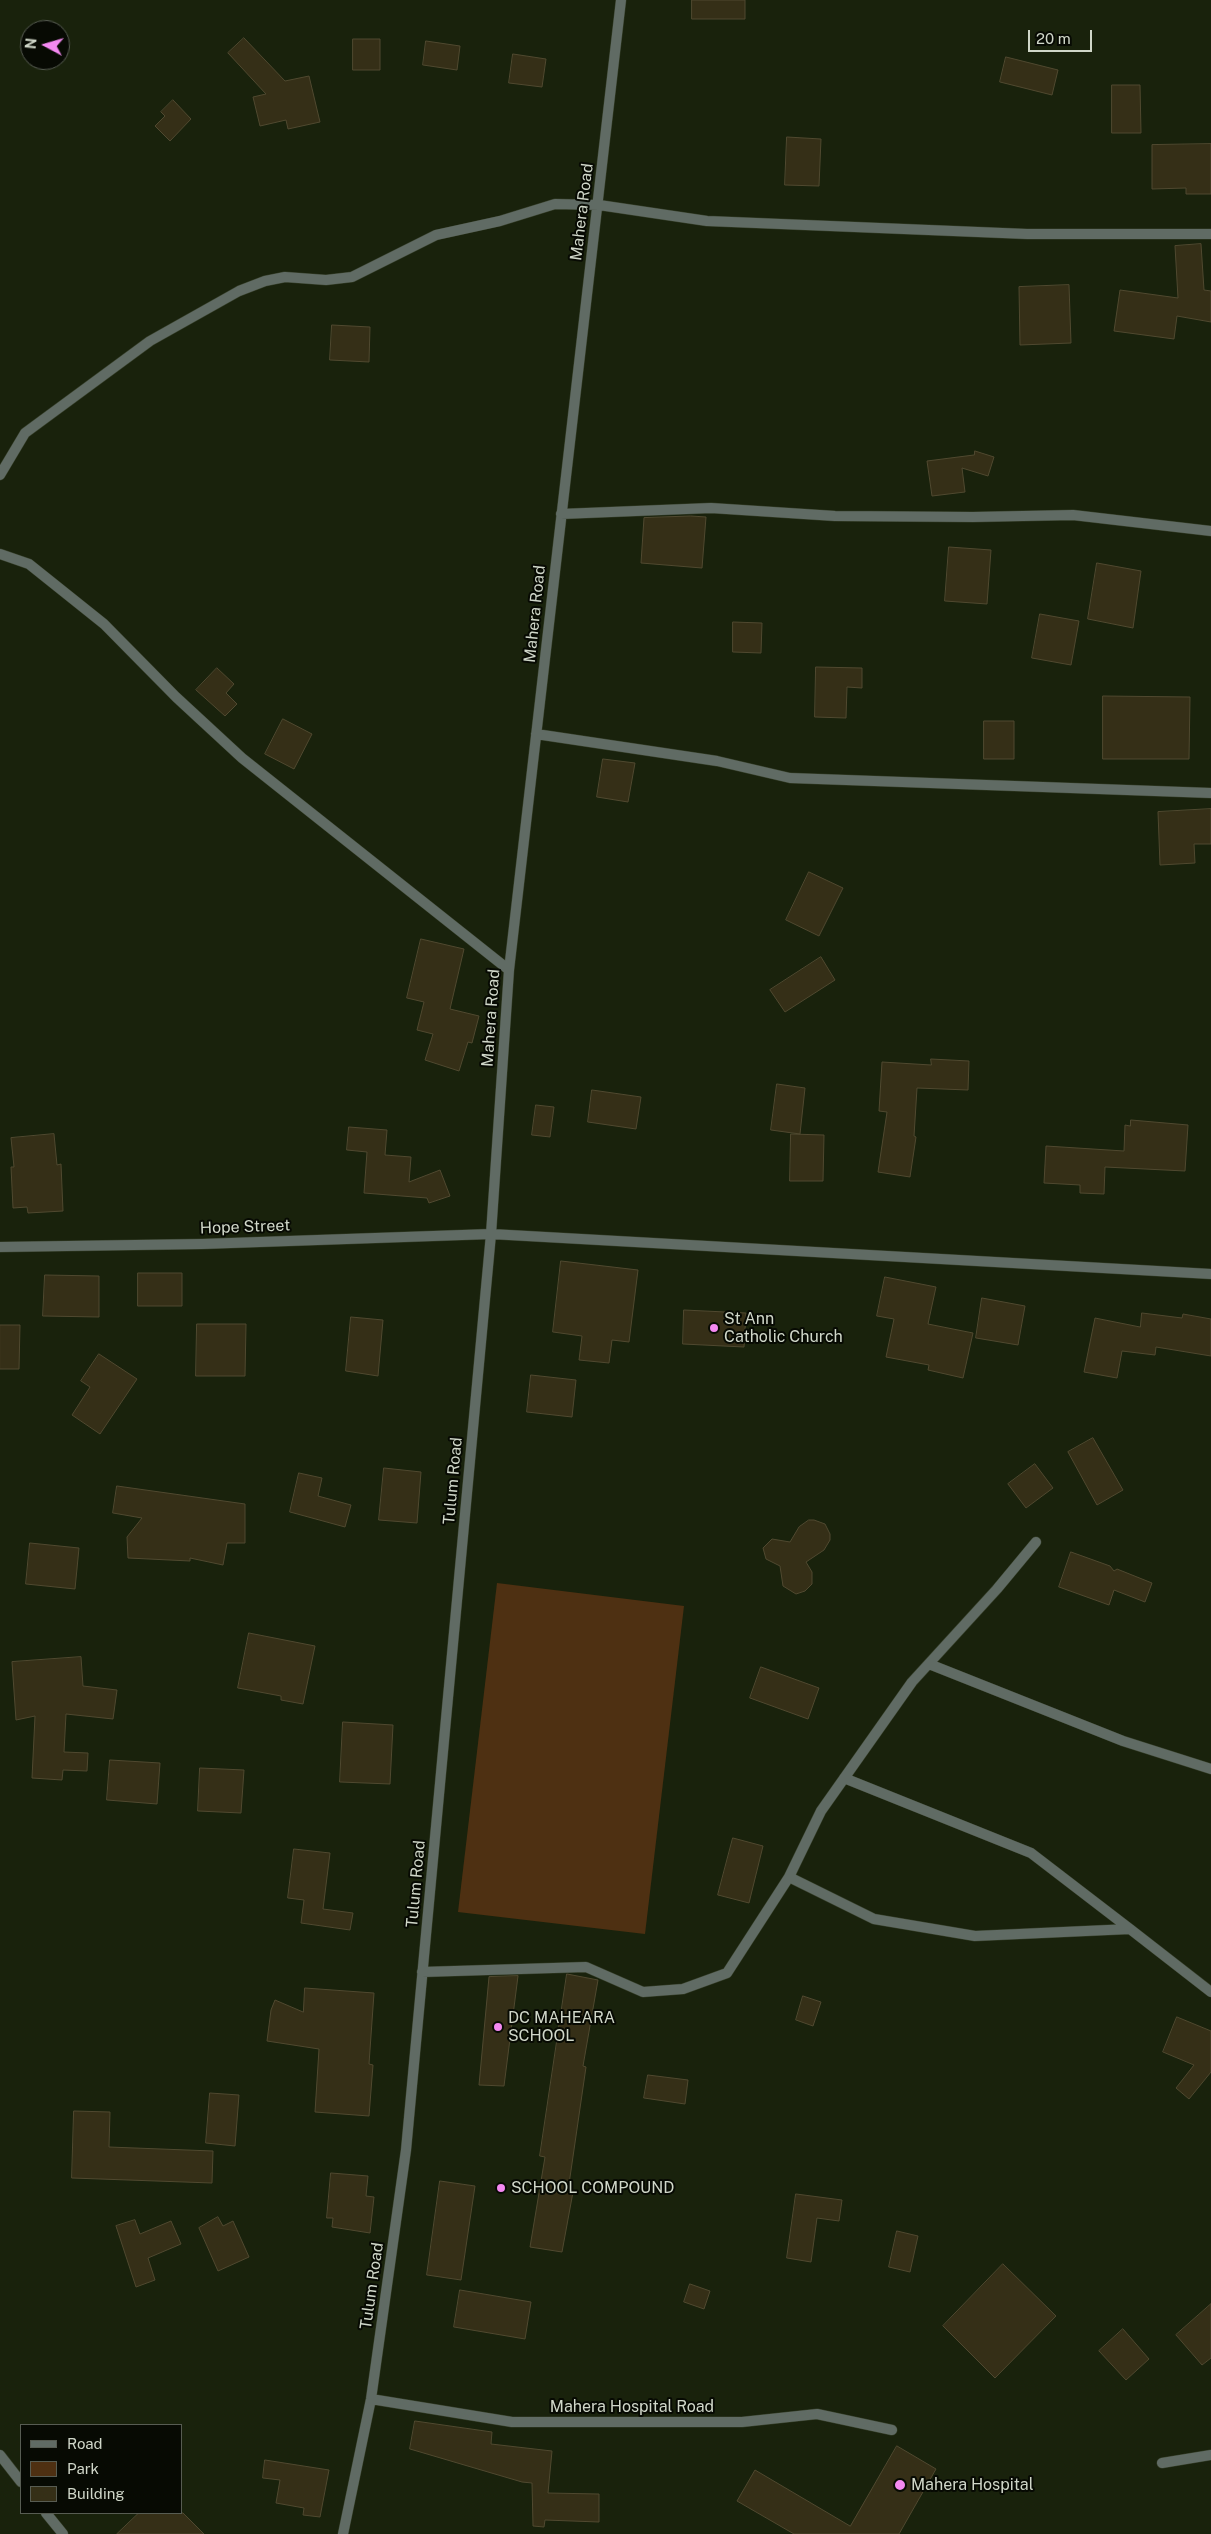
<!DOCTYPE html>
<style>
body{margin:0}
#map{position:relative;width:1211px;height:2534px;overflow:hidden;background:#19220c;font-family:"Public Sans",sans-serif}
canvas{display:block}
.legend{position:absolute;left:20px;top:2424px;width:162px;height:90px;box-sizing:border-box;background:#070a03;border:1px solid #575c52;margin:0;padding:6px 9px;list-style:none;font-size:15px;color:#d0d7c9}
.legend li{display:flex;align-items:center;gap:10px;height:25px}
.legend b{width:25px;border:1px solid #575c52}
.north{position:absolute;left:20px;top:20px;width:50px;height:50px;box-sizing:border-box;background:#070a03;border:1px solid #575c52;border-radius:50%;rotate:276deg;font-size:14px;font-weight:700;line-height:20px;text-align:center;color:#d0d7c9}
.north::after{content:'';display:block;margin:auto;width:18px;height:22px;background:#f489f1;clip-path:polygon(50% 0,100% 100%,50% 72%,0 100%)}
.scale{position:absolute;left:1028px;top:30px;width:64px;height:22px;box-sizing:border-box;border:2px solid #d0d7c9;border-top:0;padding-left:6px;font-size:15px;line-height:18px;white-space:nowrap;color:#d0d7c9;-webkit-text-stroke:4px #070a03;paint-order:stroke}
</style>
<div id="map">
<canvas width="1211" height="2534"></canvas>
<ul class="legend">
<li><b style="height:6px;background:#606b64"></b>Road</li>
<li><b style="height:14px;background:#4e3012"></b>Park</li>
<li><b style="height:14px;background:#352f17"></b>Building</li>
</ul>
<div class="north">N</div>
<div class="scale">20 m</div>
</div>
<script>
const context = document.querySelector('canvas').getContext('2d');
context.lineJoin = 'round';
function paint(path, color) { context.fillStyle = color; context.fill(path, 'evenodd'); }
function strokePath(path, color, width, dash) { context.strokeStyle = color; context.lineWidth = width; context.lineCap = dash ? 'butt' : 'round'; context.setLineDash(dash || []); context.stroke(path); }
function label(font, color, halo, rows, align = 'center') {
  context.font = font + ' "Public Sans",sans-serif'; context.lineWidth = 4; context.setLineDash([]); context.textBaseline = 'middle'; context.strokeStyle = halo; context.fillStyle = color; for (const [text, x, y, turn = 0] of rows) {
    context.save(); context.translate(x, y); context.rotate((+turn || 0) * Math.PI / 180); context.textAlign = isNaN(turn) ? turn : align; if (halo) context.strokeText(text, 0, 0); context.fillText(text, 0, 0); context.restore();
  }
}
paint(new Path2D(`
 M497,1583L684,1606L645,1934L458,1912Z`), '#4e3012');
const building = new Path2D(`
 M692,0H745V19H692Z
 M244,38L285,81L309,76L320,122L288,129L286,120L260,126L253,97L266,94L228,53Z
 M353,39H380V70H353Z
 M426,41L460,46L457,70L423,65Z
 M513,54L546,59L542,87L509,83Z
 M1006,57L1058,70L1052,95L1000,82Z
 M1112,85H1140L1141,133H1112Z
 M173,100L191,119L170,141L155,126L165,116L161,112Z
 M787,137L821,139L819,186L785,185Z
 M1211,144V194H1186V188L1152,189V145Z
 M1201,244L1204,290L1211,291V322L1177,316L1174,339L1114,331L1120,290L1178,298L1175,246Z
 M1069,285L1071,343L1020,345L1019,287Z
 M332,325L370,327L369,362L330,360Z
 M975,451L994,457L988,476L962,468L965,492L932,496L927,461L974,455Z
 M691,516L706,517L702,568L641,563L644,518Z
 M949,547L991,550L987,604L945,601Z
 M1097,563L1141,571L1133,628L1088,619Z
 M1040,614L1079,621L1071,665L1032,658Z
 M733,622L762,623L761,653L733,652Z
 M816,667L862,668V688L847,687L846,718L815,717Z
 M217,668L234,684L226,693L237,704L225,716L196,690Z
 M1103,696L1190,697L1189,759H1103Z
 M283,719L312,734L294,769L265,754Z
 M984,721H1014V759H984Z
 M603,759L635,763L628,802L597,797Z
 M1211,809V844H1194L1195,863L1160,865L1158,812Z
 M809,872L843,888L819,936L786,920Z
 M421,939L464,949L450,1009L479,1016L472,1043L468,1042L459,1071L425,1060L433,1034L417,1030L424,1002L407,998Z
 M821,957L835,980L785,1012L770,990Z
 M931,1059L969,1061L968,1090L917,1088L914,1136L916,1137L910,1177L878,1172L887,1112L879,1111L882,1062L931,1065Z
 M777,1084L805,1088L800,1134L771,1130Z
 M592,1090L641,1097L636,1129L588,1122Z
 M536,1105L554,1107L550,1137L532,1135Z
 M1131,1120L1188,1125L1185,1171L1105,1167L1104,1194L1080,1193V1185L1044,1183L1046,1146L1124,1151L1125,1125L1130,1126Z
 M349,1127L387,1130L385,1155L411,1157L409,1182L440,1170L450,1196L429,1203L427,1198L364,1193L367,1152L347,1150Z
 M54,1134L57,1165L61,1164L63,1211L28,1213L27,1207L13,1208L11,1167H14L11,1138Z
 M791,1134L824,1135L823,1181H790Z
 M561,1261L638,1270L629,1342L612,1340L609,1363L579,1360L582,1336L553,1332Z
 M138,1273H182V1306H138Z
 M45,1275L99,1276V1317L43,1316Z
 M885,1277L936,1287L928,1324L973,1333L963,1378L928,1370L929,1365L886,1357L894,1319L877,1316Z
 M982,1298L1025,1306L1018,1345L976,1338Z
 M684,1310L746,1313L744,1347L683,1344Z
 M1142,1313L1182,1318L1183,1314L1211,1319V1356L1156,1347L1155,1355L1122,1351L1117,1378L1084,1372L1095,1318L1140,1327Z
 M351,1317L383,1320L378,1376L346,1371Z
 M197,1324H246L245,1376H196Z
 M0,1325H20L19,1369H0Z
 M99,1354L137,1379L100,1434L72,1415L90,1387L81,1381Z
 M531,1375L576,1380L572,1417L527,1412Z
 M1093,1438L1123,1490L1097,1505L1068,1452Z
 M1035,1464L1053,1488L1026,1508L1008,1484Z
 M384,1468L421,1472L417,1523L379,1520Z
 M299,1473L322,1478L318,1496L351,1505L345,1527L290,1512Z
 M117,1486L245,1504V1543H227L223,1565L190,1558V1561L128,1558L127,1537L142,1518L113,1513Z
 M809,1520H814L825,1524L830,1534V1540L824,1550L806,1562L812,1572V1584L805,1591L796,1594L783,1586L780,1566L766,1559L763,1548L772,1539L790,1542L799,1527Z
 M30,1543L79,1548L75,1589L26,1584Z
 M1071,1552L1110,1566L1114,1571L1117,1569L1152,1583L1145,1602L1114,1590L1109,1605L1059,1587Z
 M249,1633L315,1646L303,1704L281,1700V1696L238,1688Z
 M81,1657L83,1686L117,1690L113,1719L66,1714L64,1752L88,1753L87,1771L63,1770L62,1780L32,1778L35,1716L16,1720L12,1662Z
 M761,1667L819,1688L808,1719L750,1698Z
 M343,1722L393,1725L390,1784L340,1782Z
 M110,1760L160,1763L157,1804L107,1800Z
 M200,1768L244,1770L241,1813L198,1811Z
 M733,1838L763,1846L749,1903L718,1895Z
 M294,1849L330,1853L323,1909L353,1913L350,1930L301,1923L304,1900L288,1898Z
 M567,1974L598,1980L583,2066L586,2067L568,2191L573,2192L562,2252L530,2247L545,2157L540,2156Z
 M518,1976L504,2086L479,2085L489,1977Z
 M305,1988L374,1993L369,2064L373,2065L369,2116L315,2112L319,2049L267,2041L271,2010L275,2000L303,2012Z
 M803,1996L821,2002L813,2026L796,2020Z
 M1177,2017L1211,2031V2072L1189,2099L1176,2088L1194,2065L1163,2052Z
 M648,2075L688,2080L685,2104L644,2098Z
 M210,2093L239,2095L235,2146L206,2143Z
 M74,2111L110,2112L109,2147L213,2151L212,2183L72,2178Z
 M331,2173L368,2176L366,2196L374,2197L370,2233L332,2227L333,2218H327Z
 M440,2181L475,2186L461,2280L427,2275Z
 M796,2194L842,2200L839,2221L817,2218L811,2262L787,2258Z
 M218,2217L223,2226L233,2221L249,2257L218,2271L199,2228Z
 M135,2220L140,2234L171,2221L181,2244L148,2258L155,2280L136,2287L116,2226Z
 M897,2231L918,2236L910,2272L889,2267Z
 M1003,2264L1056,2316L995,2378L943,2326Z
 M690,2284L710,2291L704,2309L684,2302Z
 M460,2290L531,2302L525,2339L454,2327Z
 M1211,2304V2358L1202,2365L1176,2335Z
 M1123,2329L1149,2359L1126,2380L1099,2351Z
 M415,2421L492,2432L491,2444L552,2451L548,2493L599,2494V2522L545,2520L544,2527L533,2526L532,2483L522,2482L410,2449Z
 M897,2446L936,2469L899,2534H794L737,2501L755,2470L850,2526Z
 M265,2460L329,2470L320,2517L303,2515L304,2508L276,2503L280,2480L263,2478Z
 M139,2513H183L204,2534H117Z`);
paint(building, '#352f17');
strokePath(building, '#504930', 1);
const minor = new Path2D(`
 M0,475L25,433L150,341L239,291L265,281L285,277L326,280L352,277L436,235L500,221L555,204L599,205L707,221L1027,234H1211
 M561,514L711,508L835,516L973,517L1073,515L1211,531
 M0,554L29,564L104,624L176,697L242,758L509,970
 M536,734L717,761L790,778L1211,793
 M0,1247L202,1244L491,1234L1211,1274
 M929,1664L1123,1741L1211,1769
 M844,1778L1031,1853L1130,1929
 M789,1877L821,1811L912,1682L997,1589L1036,1542
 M422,1972L586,1967L643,1992L683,1989L727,1973L789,1877L874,1919L975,1936L1130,1929L1211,1992
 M371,2399L512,2422H742L817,2414L892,2430
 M0,2455L21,2482
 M1162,2463L1211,2455
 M46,2513L63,2534
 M343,2534L371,2399L406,2150L491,1234L509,970L621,0`);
strokePath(minor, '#363f2a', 11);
strokePath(minor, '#606b64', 10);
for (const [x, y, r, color] of [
 [714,1328,5,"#f489f1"],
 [498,2027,5,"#f489f1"],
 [501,2188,5,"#f489f1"],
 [900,2485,6,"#f489f1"]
]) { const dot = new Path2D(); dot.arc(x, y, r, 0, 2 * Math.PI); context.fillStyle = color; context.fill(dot); strokePath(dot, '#070a03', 2); }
label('16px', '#d0d7c9', '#070a03', [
 ["Mahera Road",582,212,-83],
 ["Mahera Road",535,614,-84],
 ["Mahera Road",491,1018,-86],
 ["Hope Street",245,1227,-2],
 ["Tulum Road",453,1481,-85],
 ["Tulum Road",416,1884,-85],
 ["Tulum Road",372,2286,-82],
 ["Mahera Hospital Road",632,2407]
]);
label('16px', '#d0d7c9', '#070a03', [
 ["St Ann",724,1319],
 ["Catholic Church",724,1337],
 ["DC MAHEARA",508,2018],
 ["SCHOOL",508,2036],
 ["SCHOOL COMPOUND",511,2188],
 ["Mahera Hospital",911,2485]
], 'left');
</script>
